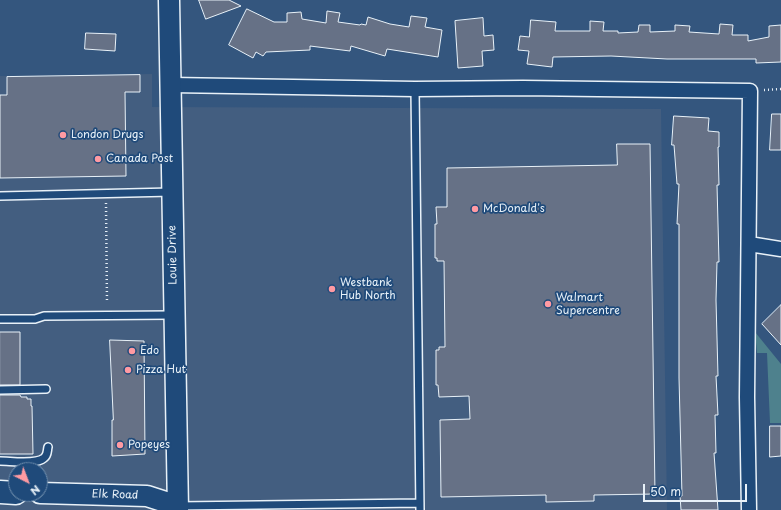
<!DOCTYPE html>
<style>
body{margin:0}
#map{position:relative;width:781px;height:510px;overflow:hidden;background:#34567e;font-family:"Playpen Sans",sans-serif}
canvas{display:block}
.north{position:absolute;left:8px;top:462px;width:40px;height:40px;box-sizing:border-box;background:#1f4a7a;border:1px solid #6f8dac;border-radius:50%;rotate:138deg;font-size:11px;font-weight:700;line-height:16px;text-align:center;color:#e8f1f8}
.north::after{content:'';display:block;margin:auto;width:14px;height:18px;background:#ff9aa2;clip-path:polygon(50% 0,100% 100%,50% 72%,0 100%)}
.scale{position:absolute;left:643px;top:484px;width:104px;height:18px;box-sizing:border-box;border:2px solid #e8f1f8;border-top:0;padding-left:5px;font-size:12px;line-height:14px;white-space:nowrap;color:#e8f1f8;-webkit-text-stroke:3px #1f4a7a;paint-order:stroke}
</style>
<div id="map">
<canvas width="781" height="510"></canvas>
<div class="north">N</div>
<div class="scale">50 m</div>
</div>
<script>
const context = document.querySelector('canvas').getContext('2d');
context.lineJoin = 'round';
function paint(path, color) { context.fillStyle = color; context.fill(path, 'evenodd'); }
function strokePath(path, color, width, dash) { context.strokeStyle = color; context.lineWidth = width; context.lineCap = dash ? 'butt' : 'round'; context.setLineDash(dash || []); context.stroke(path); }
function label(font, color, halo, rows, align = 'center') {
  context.font = font + ' "Playpen Sans",sans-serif'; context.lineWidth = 3.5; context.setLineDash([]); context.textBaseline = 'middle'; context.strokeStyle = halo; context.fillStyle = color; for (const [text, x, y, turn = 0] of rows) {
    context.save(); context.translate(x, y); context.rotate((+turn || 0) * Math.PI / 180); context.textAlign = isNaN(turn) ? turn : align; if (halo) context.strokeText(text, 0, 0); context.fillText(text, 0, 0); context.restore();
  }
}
paint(new Path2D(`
 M152,74V107L661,109L667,510H0V76ZM16,470H40V494H16Z`), '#435e80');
paint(new Path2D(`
 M755,332L781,364V423H770L767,353H757Z`), '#4e818d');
const building = new Path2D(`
 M199,0H229L241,6L206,19Z
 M247,9L274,22H287V13L301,12L302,19L326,23L327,11L340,13L338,22L360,25L361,24L366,25L368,17L390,24L409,27L411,16L427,18L425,27L442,30L438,57L387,49L385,56L351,46L350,51L310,46V50L266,52L263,56L256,52L253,58L229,45Z
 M483,18L484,36L493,35L494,50L482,51L483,66L458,68L455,21Z
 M531,20L556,22L555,31H590V21L604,22L603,31H618V33L638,32L639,25H650V32L675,31V25L690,26L689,32L719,34L720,24L733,25L732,35H748V41L769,37V26L781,25V62L756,63V59H667L611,56L553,57L552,67L527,64L529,51L518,50L520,36L529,37Z
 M86,33L116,34L115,51L85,49Z
 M140,75V92H125L126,176L0,178V95H7V77Z
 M772,114H781V150H770Z
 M674,116L709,118L708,131L719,132V147H718L719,185H717L719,262H717L716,300L718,376H716L718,415H715L716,453H714L718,510H681L680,496H682L679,378V224H677L679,184H677L674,145H672Z
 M617,144H650L655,494L594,495V501L546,502V495L441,497L440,420L470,419L469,396L439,397L438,385H436V350H439V347H445L444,261H437V258H435V224H437L436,207H447V168L617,165Z
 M781,305V345L762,324Z
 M0,332H20V385H0Z
 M110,340L144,341L145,454L112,456V420H113Z
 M0,395H20L21,397H27V399H31V406H32L33,454H0Z
 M770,426H781V456L770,457Z`);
paint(building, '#667186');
strokePath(building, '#e8f1f8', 1);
const lane = new Path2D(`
 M415,89L420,510
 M0,196L172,192
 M0,319H35L44,316L173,315
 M0,390L46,389
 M0,461C11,461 36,465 44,458C48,455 47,451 48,447
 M178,506L420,503`);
const street = new Path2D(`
 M171,85L415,89L523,88L750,91L747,397L749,510
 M749,244L781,249`);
const secondary = new Path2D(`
 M169,0L178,510
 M40,493L147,496L178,506`);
const highway = new Path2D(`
 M0,492L16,493`);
strokePath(lane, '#e8f1f8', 10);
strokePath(street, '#e8f1f8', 17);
strokePath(secondary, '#e8f1f8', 23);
strokePath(highway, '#e8f1f8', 25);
strokePath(new Path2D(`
 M764,90L781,89
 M106,203L107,303`), '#e8f1f8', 2.5, [1, 3]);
strokePath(lane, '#1f4a7a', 7);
strokePath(street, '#1f4a7a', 14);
strokePath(secondary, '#1f4a7a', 20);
strokePath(highway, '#1f4a7a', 22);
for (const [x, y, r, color] of [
 [63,135,4,"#ff9aa2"],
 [98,159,4,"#ff9aa2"],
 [475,209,4,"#ff9aa2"],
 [332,289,4,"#ff9aa2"],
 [548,304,4,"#ff9aa2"],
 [132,351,4,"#ff9aa2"],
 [128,370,4,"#ff9aa2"],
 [120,445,4,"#ff9aa2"]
]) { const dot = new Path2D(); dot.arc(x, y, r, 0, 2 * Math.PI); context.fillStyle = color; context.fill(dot); strokePath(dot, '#1f4a7a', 1.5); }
label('11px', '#e8f1f8', '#1f4a7a', [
 ["London Drugs",71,135],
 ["Canada Post",106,159],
 ["McDonald's",483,209],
 ["Westbank",340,283],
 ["Hub North",340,296],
 ["Walmart",556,298],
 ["Supercentre",556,311],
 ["Edo",140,351],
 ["Pizza Hut",136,370],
 ["Popeyes",128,445]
], 'left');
label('11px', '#e8f1f8', '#1f4a7a', [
 ["Louie Drive",173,255,-91],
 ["Elk Road",115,495,2]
]);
</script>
